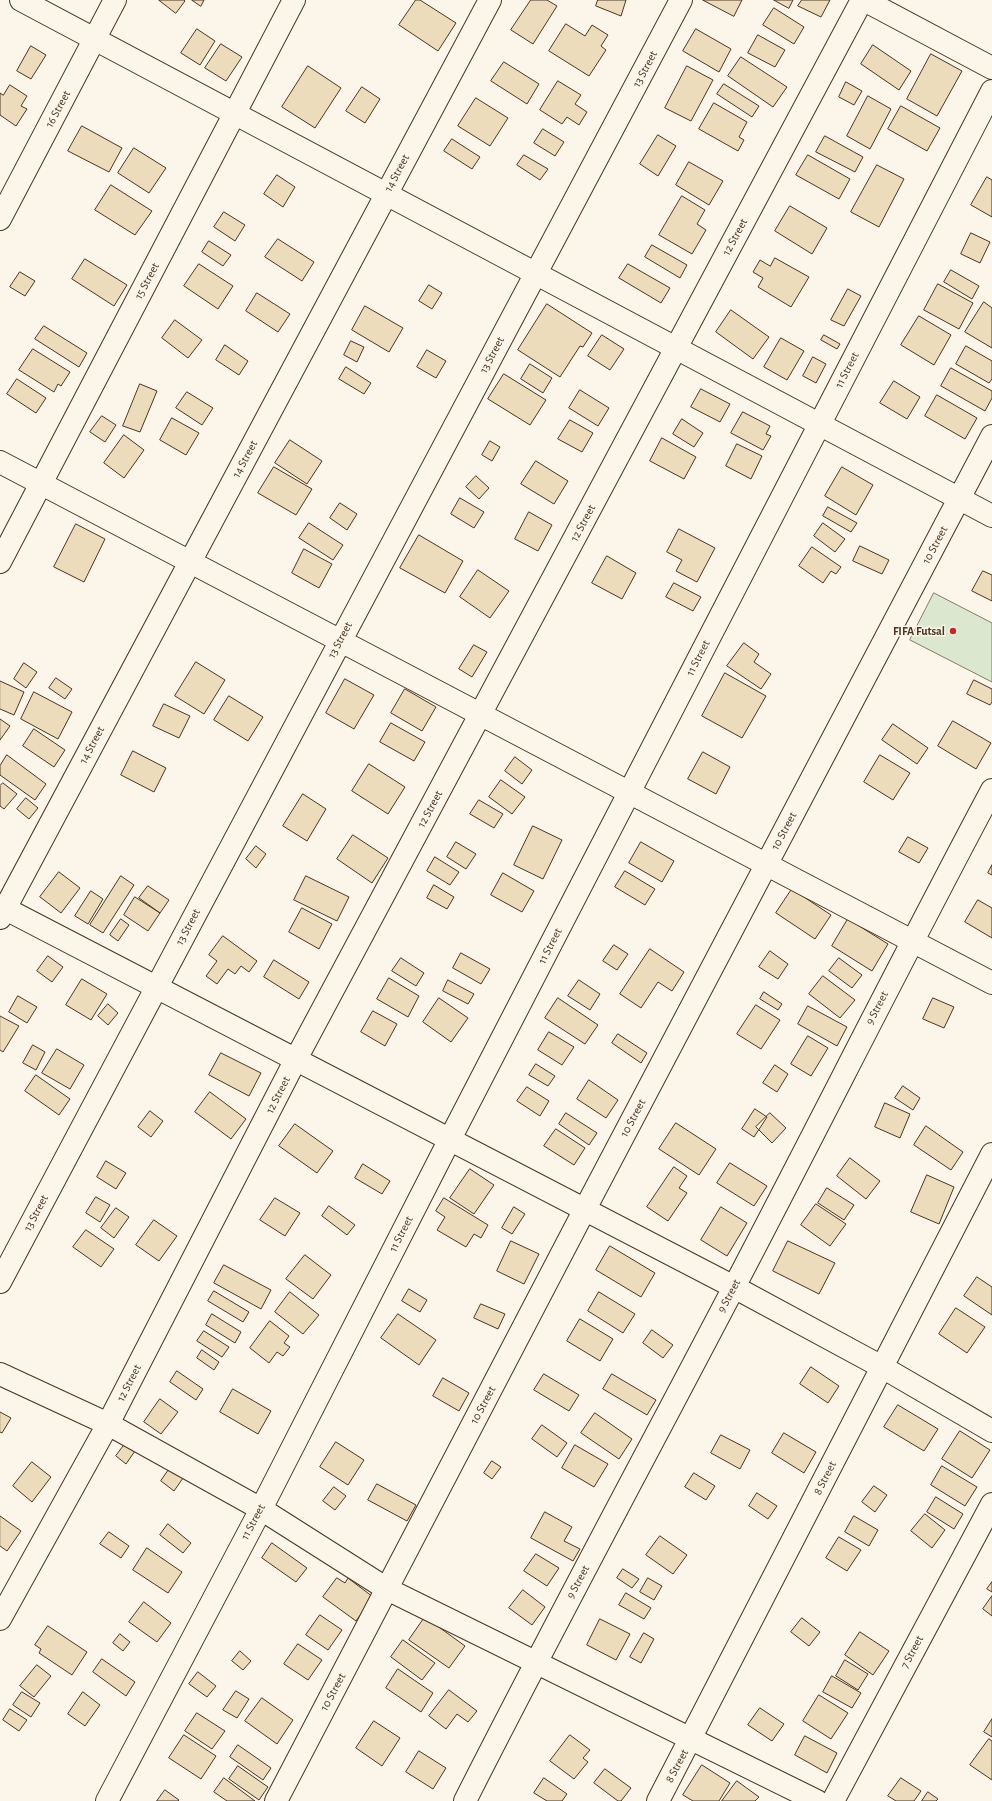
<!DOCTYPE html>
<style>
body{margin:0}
canvas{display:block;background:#fbf6e9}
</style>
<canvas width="992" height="1801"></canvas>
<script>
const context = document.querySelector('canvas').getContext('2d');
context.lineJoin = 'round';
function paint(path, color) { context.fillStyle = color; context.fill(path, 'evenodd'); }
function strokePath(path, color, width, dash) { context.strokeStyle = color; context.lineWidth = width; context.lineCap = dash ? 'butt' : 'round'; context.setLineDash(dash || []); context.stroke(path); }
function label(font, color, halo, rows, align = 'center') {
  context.font = font + ' "Alegreya Sans",sans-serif'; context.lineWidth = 3; context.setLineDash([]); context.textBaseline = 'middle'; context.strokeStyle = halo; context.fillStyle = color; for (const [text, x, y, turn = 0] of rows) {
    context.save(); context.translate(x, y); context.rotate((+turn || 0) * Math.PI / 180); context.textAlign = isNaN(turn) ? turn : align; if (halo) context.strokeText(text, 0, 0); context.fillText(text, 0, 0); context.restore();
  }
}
const green = new Path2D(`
 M934,593L992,623V682L910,640Z`);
paint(green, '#dce7d0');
strokePath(green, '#887966', 1);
const building = new Path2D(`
 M159,0H184L185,1L176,13Z
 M192,0H204L201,6Z
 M416,0H420L456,23L438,51L399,25Z
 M531,0H547L557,6L533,44L511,30Z
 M598,0H626L621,16L596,6Z
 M703,0H742L734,16Z
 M774,0H793L789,8Z
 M802,0H830L821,17L798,6Z
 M774,8L804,27L794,44L763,25Z
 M566,24L585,36L592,25L608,35L601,46L606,50L589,76L549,51Z
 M197,29L215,41L200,65L181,53Z
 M696,29L731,49L719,72L683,51Z
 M758,35L785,50L775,67L748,53Z
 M221,44L242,57L226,81L205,68Z
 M873,45L911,71L899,90L861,64Z
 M31,46L46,55L31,79L17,71Z
 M931,54L962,71L937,116L907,99Z
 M741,57L787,87L773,107L728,76Z
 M504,62L539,84L527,104L491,81Z
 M308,66L341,88L315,128L282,107Z
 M687,66L713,80L691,121L665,108Z
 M558,81L581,95L575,104L587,112L579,125L567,117L562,124L540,110Z
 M846,82L862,91L854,105L839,97Z
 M724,84L759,106L752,117L717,94Z
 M10,85L27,96L21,106L27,109L16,126L0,115V93L3,95Z
 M362,87L380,99L365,123L346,111Z
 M868,96L891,109L870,149L847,136Z
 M476,98L508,118L490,146L458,126Z
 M714,103L747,122L739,137L744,140L738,151L699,129Z
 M901,106L940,128L927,151L888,129Z
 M82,126L122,148L109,172L68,151Z
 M543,129L564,142L555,156L534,143Z
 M658,135L676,146L658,176L640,164Z
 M825,136L863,157L855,172L816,152Z
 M452,139L480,157L472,169L444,151Z
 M134,148L166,168L149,193L118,173Z
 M524,155L548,169L540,180L517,165Z
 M808,155L850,179L839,199L796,175Z
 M689,162L723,181L709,205L676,185Z
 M877,165L904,179L879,227L851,212Z
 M277,175L295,187L283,207L264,194Z
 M987,177L992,180V217L971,205Z
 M111,185L152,211L135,235L95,210Z
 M682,196L705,210L697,224L706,230L692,254L659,235Z
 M790,206L827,228L812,254L775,231Z
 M224,212L245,225L235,241L214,227Z
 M971,233L990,242L980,263L961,254Z
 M278,239L314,262L302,281L265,257Z
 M209,241L231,255L223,266L202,252Z
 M652,245L687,265L680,278L645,257Z
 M775,258L809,277L791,307L758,287L763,278L753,272L760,260L770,266Z
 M85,259L127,285L114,306L72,279Z
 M199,264L233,286L218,309L184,286Z
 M628,264L670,288L661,303L619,278Z
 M951,270L979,286L972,299L944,282Z
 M20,272L35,281L25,296L10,287Z
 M938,284L973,303L959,329L924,310Z
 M429,285L442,293L432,309L419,301Z
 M848,289L861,296L844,326L831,320Z
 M257,293L290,314L278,332L246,311Z
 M984,302L992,308V348L965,332Z
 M547,304L592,333L583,347L580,346L560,377L518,350Z
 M365,306L403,328L389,352L352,330Z
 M731,310L769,337L753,359L716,332Z
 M919,316L951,335L934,365L901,345Z
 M175,320L202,340L188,358L162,338Z
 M44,326L87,353L79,367L35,339Z
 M602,335L624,349L610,370L588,356Z
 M824,335L840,344L837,349L821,340Z
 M781,338L804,351L787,380L764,367Z
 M351,341L364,347L357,362L344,355Z
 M225,345L248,361L239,375L216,360Z
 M966,346L992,361V379L989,383L956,364Z
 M33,349L70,372L61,386L58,384L54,392L19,370Z
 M427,350L446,361L436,378L417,367Z
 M813,357L826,364L816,383L803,376Z
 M530,364L552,378L543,393L521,379Z
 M346,367L371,383L364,394L339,379Z
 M951,368L992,391V398L985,411L941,386Z
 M504,374L546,400L530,425L488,399Z
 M17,379L46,398L36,413L7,394Z
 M894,381L920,397L907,419L880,403Z
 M140,384L157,391L140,432L123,426Z
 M701,389L730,404L720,422L691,407Z
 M580,390L609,408L598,426L569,408Z
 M187,392L213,408L202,425L176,408Z
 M937,395L977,418L965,439L925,416Z
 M743,412L770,426L766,434L771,436L763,450L731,433Z
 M102,416L116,425L105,442L90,432Z
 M172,418L199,433L186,455L160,440Z
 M682,419L703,433L694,447L673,434Z
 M570,420L593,433L582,452L558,439Z
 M124,435L144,450L124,478L104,463Z
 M662,438L696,457L684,479L650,461Z
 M290,440L322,461L307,484L275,463Z
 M490,441L500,447L492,461L482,455Z
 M737,444L762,456L751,479L726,466Z
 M536,461L568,481L554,504L521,484Z
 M274,467L312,489L296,515L258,493Z
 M842,467L873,485L856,515L825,496Z
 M476,476L489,488L479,499L466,487Z
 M460,498L484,512L474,528L451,514Z
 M340,503L357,514L347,530L330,518Z
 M828,507L857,523L851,532L823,516Z
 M529,512L552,525L538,551L515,539Z
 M309,523L343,545L333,560L299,538Z
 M823,523L845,539L835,552L814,536Z
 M76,524L105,539L84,582L54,567Z
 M679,529L715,548L697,582L676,571L682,560L667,552Z
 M419,535L463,561L445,593L400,568Z
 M860,546L889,560L882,574L853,561Z
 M812,547L841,567L836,574L831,571L823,583L799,566Z
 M304,549L332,564L319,588L292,573Z
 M607,556L636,573L622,599L592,583Z
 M478,570L509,591L490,618L460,597Z
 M983,571L992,575V601L972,591Z
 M674,583L701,597L693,611L666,597Z
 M744,643L759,654L754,662L771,674L761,689L727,666Z
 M474,645L487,652L472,677L459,669Z
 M196,662L225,680L204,714L175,696Z
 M24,663L37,672L26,688L14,679Z
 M725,673L766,696L742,738L702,716Z
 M56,678L72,689L65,699L49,688Z
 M345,679L374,695L354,729L326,713Z
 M974,680L992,689V702L990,705L967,694Z
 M0,681L24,692L14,715L0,709Z
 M405,689L436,707L422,731L391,713Z
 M34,692L72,712L58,739L21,719Z
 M229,696L263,717L248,741L214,720Z
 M164,704L190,716L179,738L153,726Z
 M0,719L10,726L0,740Z
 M953,721L991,743L976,769L938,746Z
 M391,723L425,742L414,761L380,742Z
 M893,724L928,748L917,764L882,740Z
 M34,729L65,750L54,767L23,746Z
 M133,751L166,768L154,792L121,775Z
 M703,752L730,767L716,794L688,779Z
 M7,755L46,784L35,800L0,775V766Z
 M880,755L910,773L893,800L864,782Z
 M515,757L532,770L522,784L505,771Z
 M369,764L405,787L388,814L352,791Z
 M501,780L525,797L512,814L489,797Z
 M3,783L17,794L4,809L0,806V786Z
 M303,794L326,809L307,841L283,826Z
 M26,798L38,808L29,819L17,809Z
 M479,800L503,814L494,828L470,814Z
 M533,826L562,840L543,879L514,865Z
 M353,835L388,858L372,883L337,859Z
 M908,837L928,848L919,863L899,852Z
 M456,842L476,854L466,869L447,857Z
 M641,842L674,861L662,882L629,863Z
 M256,846L266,854L256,868L246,859Z
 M435,857L459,872L450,885L427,871Z
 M992,865V875L988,873Z
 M625,871L655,889L645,905L615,887Z
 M59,872L80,888L61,913L40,897Z
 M503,873L534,891L522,912L491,895Z
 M121,876L134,885L103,933L90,925Z
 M306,876L349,897L337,921L294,900Z
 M434,885L454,897L447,909L427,898Z
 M148,886L169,900L160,913L139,898Z
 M792,889L831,915L815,939L776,913Z
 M91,891L103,899L88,924L75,916Z
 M135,897L160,913L148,931L124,915Z
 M978,900L992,908V938L965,922Z
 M302,908L332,924L319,949L289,932Z
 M121,919L129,925L118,941L110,935Z
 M848,919L888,944L872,971L832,946Z
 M223,936L257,961L249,972L241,966L235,974L228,969L217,984L206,976L217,961L209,955Z
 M614,945L628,954L617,970L603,961Z
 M650,949L684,972L672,991L658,982L641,1008L620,994Z
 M770,951L788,964L778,979L759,967Z
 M461,953L490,969L481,984L453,968Z
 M48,956L63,967L52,982L37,971Z
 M401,958L424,973L416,986L392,971Z
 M839,958L862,975L852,988L829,971Z
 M274,960L309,982L299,999L264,977Z
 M823,976L855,1000L840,1018L809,994Z
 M389,978L419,996L408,1017L377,999Z
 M82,979L107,994L91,1020L66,1005Z
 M448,980L474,994L468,1004L443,991Z
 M579,980L600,994L590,1010L568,996Z
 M764,992L782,1004L778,1010L760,999Z
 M18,996L37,1007L27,1023L9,1012Z
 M439,998L468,1018L451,1042L423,1022Z
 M558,998L598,1025L585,1044L545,1018Z
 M933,998L954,1007L944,1028L923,1019Z
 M108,1004L118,1013L108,1025L98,1016Z
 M756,1005L780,1020L761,1049L737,1034Z
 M808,1006L847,1027L837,1046L798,1024Z
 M373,1011L397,1024L385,1046L361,1032Z
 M0,1016L19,1026L3,1052L0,1050Z
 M549,1032L574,1047L562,1065L538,1050Z
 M618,1034L647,1053L641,1063L612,1043Z
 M808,1036L828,1048L811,1076L791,1064Z
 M33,1045L45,1052L36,1070L23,1063Z
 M57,1049L84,1065L70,1089L42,1073Z
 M221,1053L261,1073L249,1096L209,1075Z
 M536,1064L555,1076L548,1086L529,1075Z
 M775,1065L788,1074L777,1092L763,1083Z
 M36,1075L70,1099L59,1115L25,1091Z
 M589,1080L618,1100L606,1118L577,1099Z
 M903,1086L920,1098L913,1110L895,1098Z
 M527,1087L549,1101L540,1116L517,1101Z
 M210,1092L246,1119L231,1139L195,1112Z
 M885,1103L910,1114L900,1138L875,1127Z
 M755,1109L767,1117L754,1137L742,1129Z
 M150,1111L163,1121L151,1137L138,1127Z
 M566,1113L597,1133L589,1145L559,1124Z
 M770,1113L786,1128L772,1143L756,1127Z
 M676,1123L716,1149L699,1175L659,1149Z
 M295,1124L333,1151L317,1173L279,1146Z
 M926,1126L963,1152L951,1170L914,1145Z
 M556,1129L585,1148L574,1165L544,1146Z
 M850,1158L880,1181L866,1199L837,1176Z
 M106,1161L126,1173L116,1189L97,1177Z
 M730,1163L767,1186L754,1206L717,1183Z
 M363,1164L390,1181L382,1194L355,1178Z
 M674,1167L687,1176L679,1188L687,1193L668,1221L647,1207Z
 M470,1169L494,1185L474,1214L450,1198Z
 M927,1175L954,1187L939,1224L911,1212Z
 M827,1188L854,1205L844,1220L818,1203Z
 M96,1197L110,1205L100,1222L86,1213Z
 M275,1198L300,1213L285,1236L260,1220Z
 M444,1198L488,1225L481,1238L474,1234L466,1247L437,1230L445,1217L436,1211Z
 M816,1204L846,1224L830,1246L801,1225Z
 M329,1206L355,1225L347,1235L322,1216Z
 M514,1207L525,1214L512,1234L502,1228Z
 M721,1207L747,1223L727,1256L701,1240Z
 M116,1208L129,1217L114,1238L101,1228Z
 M154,1220L177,1236L159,1261L136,1245Z
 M86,1230L114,1249L101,1267L73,1247Z
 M511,1241L539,1254L524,1284L497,1271Z
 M788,1241L835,1263L819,1294L773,1271Z
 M610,1246L655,1273L641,1297L596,1270Z
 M305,1255L331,1275L313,1299L286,1279Z
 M224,1265L271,1290L261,1309L214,1283Z
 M977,1277L992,1287V1315L964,1296Z
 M409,1289L427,1300L420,1312L402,1301Z
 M214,1291L249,1312L243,1322L208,1301Z
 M290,1292L319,1315L303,1334L275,1312Z
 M599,1292L635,1314L623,1333L588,1311Z
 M481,1304L505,1314L498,1329L474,1318Z
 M956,1308L985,1327L967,1353L939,1334Z
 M212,1314L241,1332L235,1343L206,1325Z
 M398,1314L436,1340L419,1365L381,1338Z
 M580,1319L613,1339L600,1361L567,1341Z
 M270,1321L289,1336L284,1343L290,1347L283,1356L277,1352L269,1363L250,1348Z
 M652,1330L673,1345L663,1358L643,1343Z
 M204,1331L229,1347L222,1357L197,1341Z
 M202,1350L219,1362L214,1370L197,1358Z
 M811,1367L839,1386L828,1403L800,1384Z
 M177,1371L203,1389L196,1400L170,1382Z
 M544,1374L579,1395L569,1411L534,1390Z
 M612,1374L656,1400L647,1415L603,1389Z
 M443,1378L469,1393L459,1411L433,1396Z
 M233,1389L271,1411L258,1434L220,1412Z
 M160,1399L178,1412L161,1434L144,1422Z
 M898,1405L938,1429L924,1451L884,1427Z
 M0,1412L11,1418L2,1433L0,1432Z
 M595,1413L632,1439L619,1459L581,1433Z
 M542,1425L567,1443L557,1457L532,1439Z
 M960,1431L990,1450L972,1478L942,1459Z
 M784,1433L816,1452L804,1473L772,1453Z
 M721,1435L750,1450L740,1469L711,1453Z
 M336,1442L364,1460L348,1485L320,1467Z
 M125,1444L135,1451L126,1464L116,1456Z
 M575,1445L608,1464L594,1487L562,1468Z
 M492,1461L501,1467L492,1479L484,1473Z
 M32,1462L51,1477L32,1502L13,1486Z
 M942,1466L977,1487L965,1506L931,1485Z
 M170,1468L183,1478L174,1491L161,1481Z
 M694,1473L715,1486L706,1500L685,1487Z
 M377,1484L416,1505L407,1521L368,1500Z
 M874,1486L887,1495L875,1512L862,1502Z
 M334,1487L346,1496L335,1510L323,1501Z
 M757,1493L777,1506L768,1519L749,1506Z
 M936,1497L963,1514L954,1529L927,1512Z
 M545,1512L572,1527L564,1541L580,1549L573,1561L531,1538Z
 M925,1514L945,1530L932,1548L911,1531Z
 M0,1516L21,1531L7,1551L0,1546Z
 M854,1516L878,1530L869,1546L845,1532Z
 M168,1524L191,1543L183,1553L160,1535Z
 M109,1532L129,1546L121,1558L100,1544Z
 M660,1536L687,1555L673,1574L646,1555Z
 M839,1537L861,1550L847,1571L826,1558Z
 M272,1543L307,1568L296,1582L262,1558Z
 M147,1548L182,1572L168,1593L133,1570Z
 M536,1554L559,1568L547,1586L524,1571Z
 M623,1569L639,1579L632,1588L617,1578Z
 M337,1578L345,1583L348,1578L373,1597L356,1621L323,1597Z
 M648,1578L662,1586L654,1600L640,1592Z
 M992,1582V1592L987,1589Z
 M523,1590L545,1607L532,1625L509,1608Z
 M626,1593L651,1608L644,1619L619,1605Z
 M992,1596V1616L983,1609Z
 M144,1602L171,1623L157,1642L129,1622Z
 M320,1615L342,1630L328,1650L306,1635Z
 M425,1617L465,1646L449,1668L409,1640Z
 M802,1618L820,1632L809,1646L791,1632Z
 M600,1619L630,1634L616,1660L587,1645Z
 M48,1626L87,1652L72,1675L39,1653L41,1649L35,1645Z
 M860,1632L889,1651L873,1675L845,1655Z
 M644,1633L654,1639L641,1663L630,1657Z
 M120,1634L130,1642L123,1651L113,1643Z
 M403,1640L435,1663L422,1680L391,1657Z
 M298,1644L322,1660L308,1680L284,1664Z
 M240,1651L251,1661L243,1670L232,1661Z
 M102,1659L135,1682L126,1696L93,1672Z
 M845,1660L868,1674L858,1690L836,1676Z
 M37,1665L51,1676L34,1697L20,1686Z
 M398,1669L433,1693L421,1712L386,1688Z
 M198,1672L216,1686L207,1697L189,1684Z
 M832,1676L861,1693L852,1708L823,1692Z
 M449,1690L477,1711L468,1722L457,1714L446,1729L429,1716Z
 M236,1691L249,1699L237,1718L223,1710Z
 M22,1692L40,1703L31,1717L13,1705Z
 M83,1692L100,1705L85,1726L68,1714Z
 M819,1695L848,1713L831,1739L803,1721Z
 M262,1698L293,1720L277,1744L245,1721Z
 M760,1708L784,1724L772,1741L748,1725Z
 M10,1709L27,1720L19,1731L3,1720Z
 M197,1713L225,1731L212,1749L185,1731Z
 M992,1719V1737L984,1732Z
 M374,1721L400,1738L382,1766L356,1748Z
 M184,1735L216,1756L201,1779L169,1758Z
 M570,1735L590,1750L583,1758L588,1762L574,1779L550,1761Z
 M805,1736L837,1753L827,1773L795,1755Z
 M989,1739L992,1741V1780L970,1765Z
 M238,1745L271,1768L263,1780L230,1757Z
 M419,1751L446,1768L433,1789L406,1772Z
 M702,1765L730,1783L719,1801H693L683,1795Z
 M238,1766L268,1787L259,1800L229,1779Z
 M605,1769L631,1788L621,1801H618L594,1783Z
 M224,1778L255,1801H227L214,1792Z
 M544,1778L567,1794L562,1801H547L534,1793Z
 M901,1778L921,1791L914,1801H896L888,1796Z
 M737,1781L759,1797L755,1801H722Z
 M165,1790L179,1800L178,1801H157Z
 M928,1792L938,1799L936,1801H922Z`);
paint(building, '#ecdcbc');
strokePath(building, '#4a3520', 1);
const minor = new Path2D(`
 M21,0L992,516
 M864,0L992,68
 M0,219L115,0
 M0,462L992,983
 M0,562L294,0
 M0,906L734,1287L882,1367L992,1431
 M0,918L490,0
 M0,1282L681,0
 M0,1374L108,1424L261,1509L387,1589L817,1801
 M0,1619L108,1424L296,1059L862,0
 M107,1801L261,1509L450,1139L992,91
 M276,1801L585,1209L992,436
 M465,1801C552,1629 644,1459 733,1289C820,1123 904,955 992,790
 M658,1801L992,1154
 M833,1801L992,1504`);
strokePath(minor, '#4a3520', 24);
strokePath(minor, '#fbf6e9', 22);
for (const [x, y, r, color] of [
 [953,631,4,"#c62828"]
]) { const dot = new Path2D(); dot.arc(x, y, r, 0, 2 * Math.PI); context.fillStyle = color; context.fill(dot); strokePath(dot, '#fbf6e9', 1.5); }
label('12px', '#4a3520', '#fbf6e9', [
 ["13 Street",645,69,-62],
 ["16 Street",58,109,-62],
 ["14 Street",397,173,-62],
 ["12 Street",735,237,-62],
 ["15 Street",147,281,-62],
 ["13 Street",492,355,-62],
 ["11 Street",847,370,-63],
 ["14 Street",245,459,-62],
 ["12 Street",583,523,-62],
 ["10 Street",935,545,-62],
 ["13 Street",340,640,-62],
 ["11 Street",698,658,-63],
 ["14 Street",92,745,-62],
 ["12 Street",430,809,-62],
 ["10 Street",784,831,-62],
 ["13 Street",188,927,-62],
 ["11 Street",550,946,-63],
 ["9 Street",877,1008,-63],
 ["12 Street",278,1095,-63],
 ["10 Street",633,1118,-62],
 ["13 Street",36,1213,-62],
 ["11 Street",401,1234,-63],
 ["9 Street",729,1296,-62],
 ["12 Street",129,1383,-63],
 ["10 Street",483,1405,-62],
 ["8 Street",825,1478,-63],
 ["11 Street",253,1522,-62],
 ["9 Street",578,1582,-62],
 ["7 Street",912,1652,-62],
 ["10 Street",333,1692,-62],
 ["8 Street",677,1766,-62]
]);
label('bold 12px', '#4a3520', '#fbf6e9', [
 ["FIFA Futsal",945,631]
], 'right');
</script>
